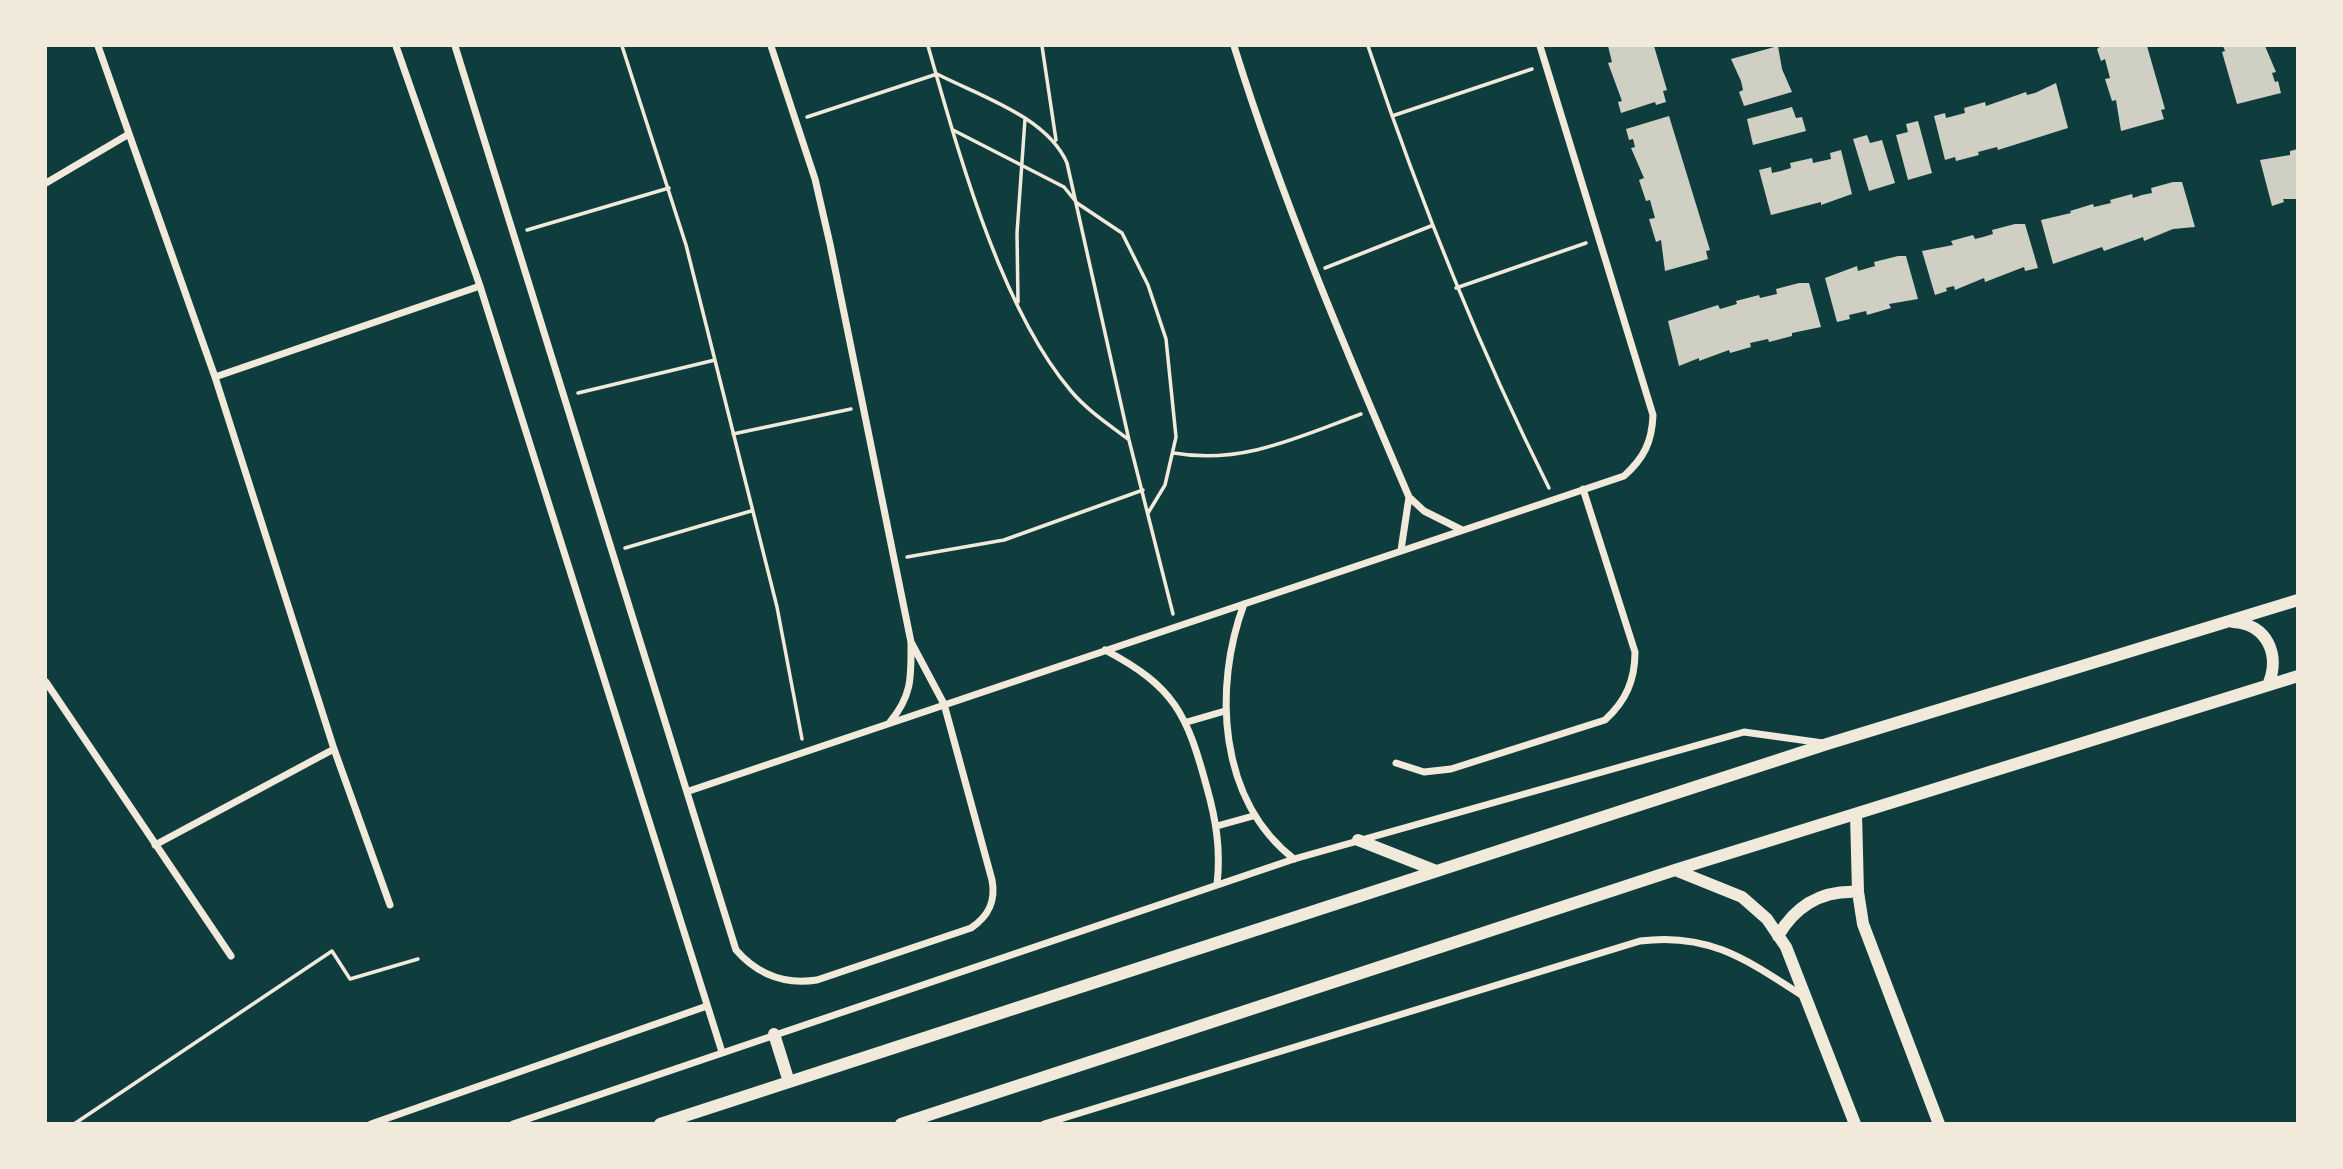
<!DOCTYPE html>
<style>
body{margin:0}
#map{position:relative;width:2343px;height:1169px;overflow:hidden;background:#0f3d3e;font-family:Mulish,sans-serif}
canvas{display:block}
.frame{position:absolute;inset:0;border:47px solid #f1e9da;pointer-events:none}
</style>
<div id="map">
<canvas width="2343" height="1169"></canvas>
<div class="frame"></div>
</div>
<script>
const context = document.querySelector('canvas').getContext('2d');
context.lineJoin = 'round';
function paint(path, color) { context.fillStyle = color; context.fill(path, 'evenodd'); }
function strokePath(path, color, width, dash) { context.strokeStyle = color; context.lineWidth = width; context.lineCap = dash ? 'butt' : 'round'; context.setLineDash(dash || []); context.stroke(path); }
paint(new Path2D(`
 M1608,46H1654L1667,90L1663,91L1666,102L1656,105L1655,102L1621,113L1618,102L1622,101L1608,63L1612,62Z
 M1778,46L1782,69L1792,92L1744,106L1739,92L1743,90L1741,81L1731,59Z
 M2101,46H2147L2165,109L2161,110L2164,119L2121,131L2116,100L2112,101L2105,79L2110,78L2105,59L2101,61L2097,49Z
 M2223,46H2265L2276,72L2272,73L2275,82L2278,81L2281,93L2237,104L2222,52L2225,51Z
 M2056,83L2068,128L1998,150L1997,147L1978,152L1979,155L1956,161L1955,157L1945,160L1934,116L1945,113L1946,118L1965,113L1964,108L1985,102L1986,106L2026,92L2027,95L2035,93Z
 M1792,107L1796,118L1802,117L1806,131L1753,145L1747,119Z
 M1669,116L1710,250L1706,251L1708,259L1665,271L1661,240L1656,242L1649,219L1655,218L1653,211L1650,200L1646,201L1639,180L1644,178L1631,148L1635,147L1633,139L1629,140L1626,129Z
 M1918,121L1932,173L1908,180L1896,135L1908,132L1906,124Z
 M1867,135L1870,143L1882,140L1895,183L1869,191L1853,139Z
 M2298,149V199H2283L2284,202L2272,206L2260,160L2290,155V151Z
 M1841,150L1852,194L1821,205V202L1771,215L1759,170L1771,167L1772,173L1781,171L1791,168L1790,163L1812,158L1813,163L1831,159L1830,153Z
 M2173,182H2182L2195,227L2173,229L2144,241L2143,237L2104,251L2102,247L2053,264L2041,220L2071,213L2070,211L2093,204L2094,207L2111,203L2110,200L2132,194L2133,198L2142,195L2152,193L2151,188Z
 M2015,224H2025L2038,268L2025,271L2024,267L1985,282L1984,278L1955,290L1954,286L1946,288L1947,291L1935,295L1922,251L1953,245L1951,241L1973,235L1975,239L1983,237L1993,234L1992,230Z
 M1898,256H1906L1918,299L1889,304L1891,308L1867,315L1866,311L1849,315L1850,319L1837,322L1825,278L1857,266L1858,271L1875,266L1874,262Z
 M1799,283H1809L1821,327L1792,333V336L1769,342L1768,339L1750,343L1751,347L1730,353L1729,350L1699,361V358L1679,366L1668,321L1718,305L1720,309L1737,304L1736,301L1759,295L1760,298L1777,294L1776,289Z`), '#cfcfc3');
strokePath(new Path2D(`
 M622,46L686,245L777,607L802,739
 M928,46C958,150 1000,308 1071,391C1087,410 1108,424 1128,439
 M1042,46L1056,140
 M1368,46C1419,198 1477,344 1549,488
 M1392,116L1532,69
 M807,117L937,74C980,96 1047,117 1067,163L1129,440L1173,614
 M953,130L1064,187L1077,203L1122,233L1148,285L1166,339L1176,437L1165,485L1148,513
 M527,230L669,188
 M1325,268L1431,226
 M1456,288L1586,243
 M1018,302L1017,233L1025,119
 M578,393L715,360
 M733,434L851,409
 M1174,453C1241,465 1299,437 1361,414
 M625,548L751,511
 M907,557L1004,540L1143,490
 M74,1124L332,951L350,979L418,959`), '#f1e9da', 3.5);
strokePath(new Path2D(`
 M98,46L215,377L334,749L390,905
 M396,46L480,286L722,1052
 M455,46L736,950C758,975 784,985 817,980L971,928C989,916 996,901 992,880L944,704L911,642
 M771,46L815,179L830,244L911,642C911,675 913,695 890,722
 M1234,46C1282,200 1345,348 1409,497L1424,511L1462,530
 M46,183L129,134
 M215,377L480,286
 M1401,550L1409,497
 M1244,604C1213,687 1218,800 1294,859
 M1105,650C1175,687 1187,714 1207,788C1216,820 1221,850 1217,884
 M46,682L231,956
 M1187,722L1225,711
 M1396,763L1424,772L1451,769L1605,720C1626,701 1635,680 1635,652L1583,489
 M689,791L1624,476C1644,458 1652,442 1653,415L1540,46
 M1217,826L1253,816
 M155,845L334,749
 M371,1124L707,1006
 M513,1124L1294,859L1744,732L1823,743
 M1044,1124L1640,941C1709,932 1747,960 1803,996`), '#f1e9da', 7);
strokePath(new Path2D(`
 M2233,622C2267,624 2281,655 2268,685
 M1856,814L1858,892L1863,924L1939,1124
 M1358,840L1434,870
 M1675,870L1742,897L1767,919L1786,947L1855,1124
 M1778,936C1796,905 1822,890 1858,892
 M774,1034L789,1082
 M660,1124L1827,744L2298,600
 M901,1124L1675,870L2298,676`), '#f1e9da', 12);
</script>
